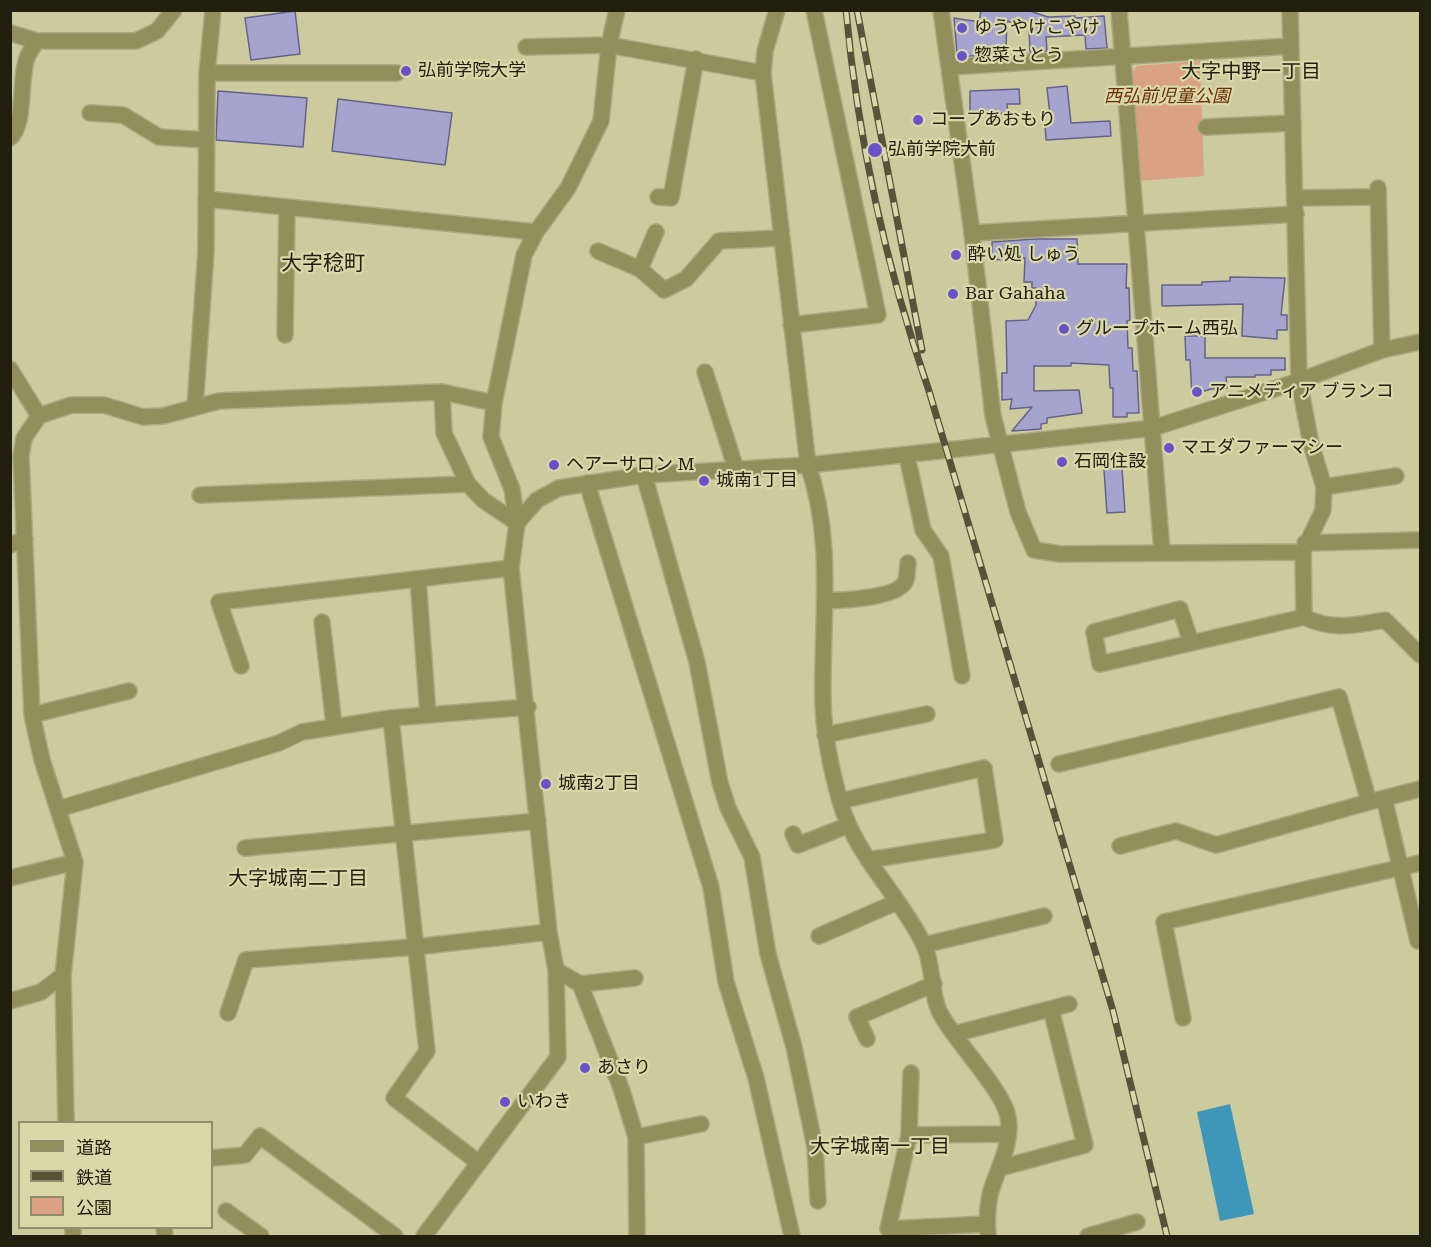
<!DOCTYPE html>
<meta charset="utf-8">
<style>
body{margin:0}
#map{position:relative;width:1431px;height:1247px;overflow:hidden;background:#cccb9d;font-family:"Roboto Serif","Noto Sans JP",serif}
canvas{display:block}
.frame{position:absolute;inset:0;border:12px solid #21200f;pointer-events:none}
.legend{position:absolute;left:18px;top:1121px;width:195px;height:108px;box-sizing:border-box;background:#d9d8a9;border:2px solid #8f8e6b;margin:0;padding:8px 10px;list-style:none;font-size:18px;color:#21200f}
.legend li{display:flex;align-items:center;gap:12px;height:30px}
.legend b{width:30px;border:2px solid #8f8e6b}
</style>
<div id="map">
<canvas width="1431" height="1247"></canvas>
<div class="frame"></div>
<ul class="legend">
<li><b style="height:8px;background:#918f5c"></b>道路</li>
<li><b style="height:8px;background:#55543a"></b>鉄道</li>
<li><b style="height:16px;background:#daa185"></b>公園</li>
</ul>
</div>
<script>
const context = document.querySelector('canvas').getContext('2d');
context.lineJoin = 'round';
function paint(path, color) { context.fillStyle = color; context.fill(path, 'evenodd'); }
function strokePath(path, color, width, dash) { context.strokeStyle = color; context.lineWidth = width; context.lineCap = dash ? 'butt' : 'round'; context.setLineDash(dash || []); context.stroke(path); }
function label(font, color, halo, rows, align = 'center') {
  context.font = font + ' "Roboto Serif","Noto Sans JP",serif'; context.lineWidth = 4.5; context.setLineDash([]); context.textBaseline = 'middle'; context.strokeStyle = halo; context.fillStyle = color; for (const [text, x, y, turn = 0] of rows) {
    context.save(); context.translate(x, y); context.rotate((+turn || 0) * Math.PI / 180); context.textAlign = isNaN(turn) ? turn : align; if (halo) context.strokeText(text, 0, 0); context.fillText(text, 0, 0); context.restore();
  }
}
paint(new Path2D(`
 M1200,61L1204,176L1138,181L1132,73L1137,66Z`), '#daa185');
paint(new Path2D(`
 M1230,1104L1254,1214L1220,1221L1197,1112Z`), '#3e96b8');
const building = new Path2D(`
 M981,10H1027L1048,17L1075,16V18L1104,16L1107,48L1086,49L1085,35L1046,37L1047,51L1030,52L1029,28L1007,21L1006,48L984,46L983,55L960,57L957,53L954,18L979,22Z
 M295,11L300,54L251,60L245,18Z
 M1067,86L1071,123L1110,121L1111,136L1046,140L1045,124H1051L1047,88Z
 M1019,89L1020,104H1007L1008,113L970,115V91Z
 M218,91L307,98L303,147L216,140Z
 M338,99L452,113L445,165L332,151Z
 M1035,239H1077L1078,264H1127L1126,288H1129L1130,320L1127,321L1128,348H1132L1133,371H1137L1139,413H1127V417H1113V388H1110L1109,365L1071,363V366H1034V391L1079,390L1082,413L1047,418V423L1041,424V429L1012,431L1032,407L1010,409L1012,399L1002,400V373H1007L1006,321L1028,320L1036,305V288H1032V282H1024L1025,258L992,260V242Z
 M1230,277L1285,278L1281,315H1287V330H1277V339L1242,336L1243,304L1162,306V285H1202V282L1230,281Z
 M1185,336H1205V358H1285V370H1271V375H1255V377H1226L1227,388L1211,389L1192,395L1190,360H1186Z
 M1121,454L1125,512L1107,513L1103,456Z`);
paint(building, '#a6a4cf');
strokePath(building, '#656289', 1.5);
const minor = new Path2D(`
 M777,10L765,51L763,73L808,465C835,543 821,622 823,703C824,736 831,769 840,801C855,856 900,895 924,945C934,966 930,991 939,1011C953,1040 1003,1089 1008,1117C1013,1143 998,1167 991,1191C987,1205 987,1222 988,1236
 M941,10L972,233L993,416L1018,512L1034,550L1060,554L1303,552
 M1119,10L1162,552
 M1290,10L1299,381L1311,444L1324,487L1323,510L1303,552L1304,617C1332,631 1356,625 1385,620L1420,655
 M10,33L37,41
 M526,47L609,45L763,73
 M949,67L1291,46
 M207,73H397
 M90,113L123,115L159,137L206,140
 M1206,127L1293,123
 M10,138C26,125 19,78 27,58C29,52 34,46 37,41H136L157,31L174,10
 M1378,188L1382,350
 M658,197L671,198L696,59
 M1296,198L1368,197
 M206,199L536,232
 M972,233L1296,214
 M598,251L640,269L664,290L686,279L719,241L781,238
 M640,269L656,232
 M791,325L878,315L814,10
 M285,335L287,207
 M10,369L39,416
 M705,372L736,469
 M494,403L524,255L536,232L568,188L601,121L609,45L617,10
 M195,407L206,251L207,73L213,10
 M907,456L923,530L941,556L962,676
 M644,475L697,662L720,783L728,808L752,857L768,954L794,1047L815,1147L818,1201
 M587,483L711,887L726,982L756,1078L792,1236
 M1324,487L1396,476
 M200,495L468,484
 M517,523L537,500L559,488L644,475L808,465L1153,428L1299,381L1382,350L1420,342
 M1305,543L1420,540
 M10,545L25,539
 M418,579L428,715
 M827,601C843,600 897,598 905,582C908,577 907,568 908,563
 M322,622L334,725
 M1191,642L1180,609L1094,632L1100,664L1304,617
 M241,666L219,602L511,568
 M32,715L129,691
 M825,735L927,714
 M1059,764L1339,697L1369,802L1420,789
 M1384,798L1418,941
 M840,801L984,768L995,840L868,860
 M58,809L279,743L302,732L391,718
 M793,834L798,845L849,825
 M1120,846L1176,831L1216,845L1369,802
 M245,848L538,821
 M10,878L75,862
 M819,936L897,902
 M924,945L1044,916
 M556,970L580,984L621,1088L636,1137L637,1236
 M580,984L635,978
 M10,1001L41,992L63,975
 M228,1013L246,960L415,947L549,932
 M1183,1018L1164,922L1420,863
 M954,1034L1069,1004
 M867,1039L857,1017L934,984
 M911,1073L909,1135L888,1229L987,1224
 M66,1122L63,975L75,862L42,760L32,715L21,456L24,438L39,416L71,405H104L143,417L163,416L219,401L442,392L444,433L468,484L483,500L517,523
 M909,1135L1008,1134
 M636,1137L701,1124
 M212,1158L245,1155L260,1136L395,1236
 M479,1163L394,1098L427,1051L391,718L528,707
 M1000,1168L1085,1145L1051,1009
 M226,1211L261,1236
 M73,1228V1236
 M164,1228L165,1236
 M424,1236L558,1057L556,970L549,932L511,568L517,523L512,489L491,437L494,403L442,392
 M1088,1236L1137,1222`);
strokePath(minor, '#aaa981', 18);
strokePath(minor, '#918f5c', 15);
const rail = new Path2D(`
 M846,10C858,142 886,267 929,391L1113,1011L1167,1236
 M857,10L922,350`);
strokePath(rail, '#55543a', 7);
strokePath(rail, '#d9d8a9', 4.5, [14]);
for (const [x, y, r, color] of [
 [962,28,6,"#6852cc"],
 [962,56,6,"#6852cc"],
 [406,71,6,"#6852cc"],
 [918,120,6,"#6852cc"],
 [875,150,8,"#6852cc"],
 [956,255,6,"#6852cc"],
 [953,294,6,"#6852cc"],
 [1064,329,6,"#6852cc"],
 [1197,392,6,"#6852cc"],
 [1169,448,6,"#6852cc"],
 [1062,462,6,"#6852cc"],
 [554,465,6,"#6852cc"],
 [704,481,6,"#6852cc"],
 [546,784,6,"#6852cc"],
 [585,1068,6,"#6852cc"],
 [505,1102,6,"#6852cc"]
]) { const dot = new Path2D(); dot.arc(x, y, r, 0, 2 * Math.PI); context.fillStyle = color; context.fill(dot); strokePath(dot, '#d9d8a9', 2); }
label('18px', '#21200f', '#d9d8a9', [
 ["ゆうやけこやけ",974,28],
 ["惣菜さとう",974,56],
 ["弘前学院大学",418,71],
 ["コープあおもり",930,120],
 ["弘前学院大前",888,150],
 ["酔い処 しゅう",968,255],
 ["Bar Gahaha",965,294],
 ["グループホーム西弘",1076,329],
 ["アニメディア ブランコ",1209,392],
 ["マエダファーマシー",1181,448],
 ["石岡住設",1074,462],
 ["ヘアーサロン M",566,465],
 ["城南1丁目",716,481],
 ["城南2丁目",558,784],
 ["あさり",597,1068],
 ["いわき",517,1102]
], 'left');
label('italic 18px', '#6c2d05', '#d9d8a9', [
 ["西弘前児童公園",1167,97]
]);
label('20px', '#21200f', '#d9d8a9', [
 ["大字中野一丁目",1251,72],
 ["大字城南二丁目",298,879],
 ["大字城南一丁目",880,1147]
]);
label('21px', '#21200f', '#d9d8a9', [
 ["大字稔町",323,264]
]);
</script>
